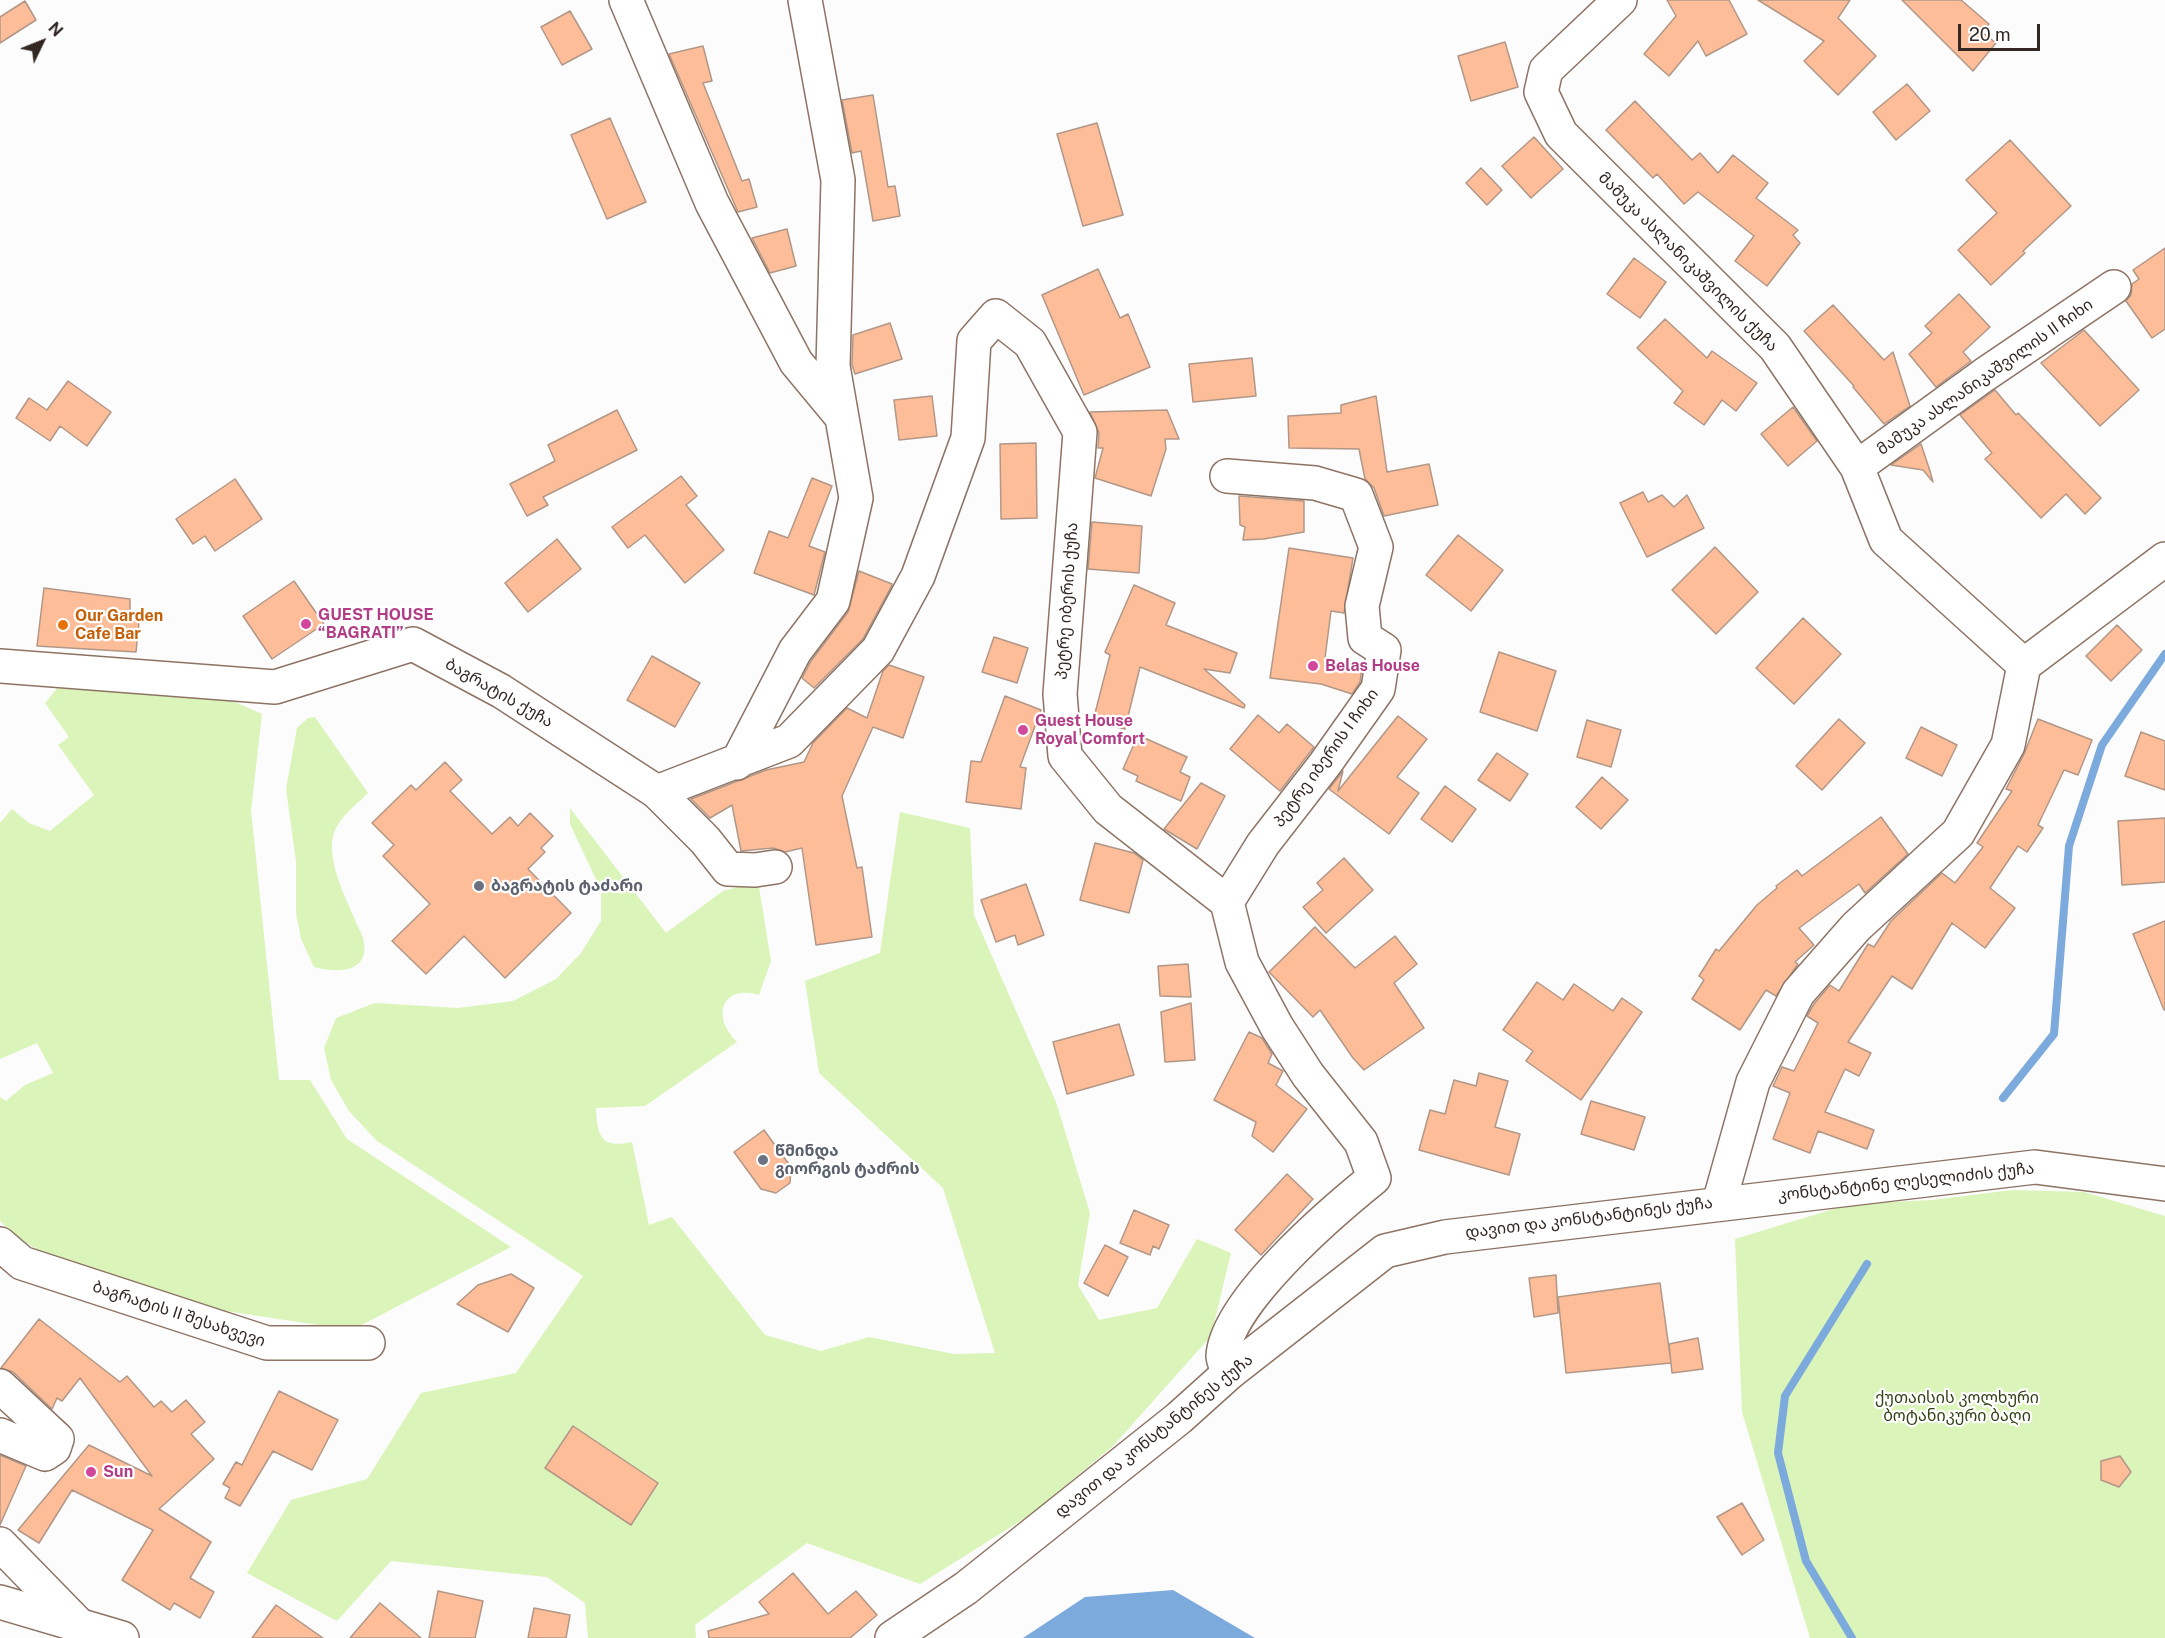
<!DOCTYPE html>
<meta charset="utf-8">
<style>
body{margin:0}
#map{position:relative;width:2165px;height:1638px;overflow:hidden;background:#fcfcfc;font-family:"Public Sans",sans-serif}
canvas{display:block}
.north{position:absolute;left:12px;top:12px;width:60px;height:60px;-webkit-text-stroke:4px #fff;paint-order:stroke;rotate:47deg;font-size:16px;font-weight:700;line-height:24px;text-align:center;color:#322721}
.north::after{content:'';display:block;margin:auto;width:21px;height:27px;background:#322721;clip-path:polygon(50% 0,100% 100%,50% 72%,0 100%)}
.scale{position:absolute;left:1958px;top:24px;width:82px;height:27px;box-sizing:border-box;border:3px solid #322721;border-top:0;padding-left:8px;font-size:18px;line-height:21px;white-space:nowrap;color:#322721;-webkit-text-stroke:4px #fff;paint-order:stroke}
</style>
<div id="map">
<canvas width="2165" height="1638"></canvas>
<div class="north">N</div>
<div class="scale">20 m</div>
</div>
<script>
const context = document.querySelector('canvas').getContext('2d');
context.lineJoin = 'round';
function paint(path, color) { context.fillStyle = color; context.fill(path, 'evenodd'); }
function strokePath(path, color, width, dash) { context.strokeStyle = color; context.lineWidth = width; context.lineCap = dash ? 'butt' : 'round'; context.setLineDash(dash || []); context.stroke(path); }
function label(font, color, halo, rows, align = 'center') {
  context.font = font + ' "Public Sans","Noto Sans Georgian",sans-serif'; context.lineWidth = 4.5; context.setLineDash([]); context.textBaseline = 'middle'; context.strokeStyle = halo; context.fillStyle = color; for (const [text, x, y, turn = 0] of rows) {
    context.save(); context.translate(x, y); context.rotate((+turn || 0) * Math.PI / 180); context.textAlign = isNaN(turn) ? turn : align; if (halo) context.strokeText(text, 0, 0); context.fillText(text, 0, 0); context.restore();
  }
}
paint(new Path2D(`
 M63,681L226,698L262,714L251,810L279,1080H310L347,1139L511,1247L352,1330L205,1308L86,1279L15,1236L0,1221V1097L6,1101L25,1085L53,1073L37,1043L0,1059V823L12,809L29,823L50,831L94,795L58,745L69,737L45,703Z
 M315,717L368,793C353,808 332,822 332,845C332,872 345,896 355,920C358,927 363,935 364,942C369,974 335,973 314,967L301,939L296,913V861L286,789L297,728L308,718Z
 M570,808L666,933L723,891L758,881L771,961L759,995C723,984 710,1015 737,1042L645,1106L596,1108C597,1136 601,1149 632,1142L649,1225L672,1217L765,1335L821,1351L869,1337L954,1354L995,1353L943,1188L819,1073L805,981L880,953L900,812L970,828L974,915L1056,1102L1090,1213L1078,1285L1099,1320L1157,1308L1197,1239L1231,1253L1211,1336L1113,1446L1030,1515L920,1584L807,1543L695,1625L696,1638H588L585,1603L547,1577L391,1561L337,1621L247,1573L291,1500L367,1479L421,1393L516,1373L583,1276L377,1141L349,1111L331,1080L324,1048L336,1018L375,1003L458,1008L513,1001L556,979L581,953L601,921V890L570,824Z
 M2012,1190L2084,1192L2165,1216V1638H1810L1742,1412L1735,1239L1850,1204L1932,1200Z`), '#dbf4b9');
paint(new Path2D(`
 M1173,1590L1255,1638H1023L1085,1597Z`), '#7caadd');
strokePath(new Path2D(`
 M2003,1098L2054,1034L2069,846L2102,745L2165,654
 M1852,1638L1806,1561L1778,1453L1785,1396L1867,1264`), '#7caadd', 8);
const building = new Path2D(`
 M1667,0H1729L1747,34L1706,56L1698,41L1669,76L1644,54L1676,16Z
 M1758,0H1850L1838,18L1876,56L1838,95L1804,61L1824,41Z
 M1902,0H1961L1989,24L1982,32L1996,43L1973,71Z
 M25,1L36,20L0,43V17Z
 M570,11L592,49L562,65L541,27Z
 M1505,42L1518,87L1471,101L1458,56Z
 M703,46L712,81L703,83L742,181L749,179L757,207L738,212L669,54Z
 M1907,84L1930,111L1896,140L1873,112Z
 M873,95L888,187L895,186L900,216L873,221L861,151L852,153L842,100Z
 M1635,101L1692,160L1700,153L1718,173L1733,155L1768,183L1756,198L1798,230L1793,235L1800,243L1767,286L1735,261L1754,236L1698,192L1684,204L1657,174L1653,178L1606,130Z
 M610,118L646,202L607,219L571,135Z
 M1097,123L1123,215L1083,226L1057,134Z
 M1534,137L1563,169L1531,198L1502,166Z
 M2010,140L2071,206L2023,251L2025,253L1991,285L1958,250L1997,213L1966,180Z
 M1481,168L1502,190L1487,205L1466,183Z
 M787,229L796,266L770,273L752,238Z
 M2165,248V329L2152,338L2126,301L2131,295L2132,284L2139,279L2133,270Z
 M1634,258L1666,282L1640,318L1607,294Z
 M1098,269L1120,318L1128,314L1150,367L1084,395L1042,295Z
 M1959,294L1990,327L1963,352L1971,361L1936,387L1909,354L1932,333L1925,326Z
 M1833,305L1884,360L1893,352L1910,406L1884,424L1853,387L1854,386L1804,331Z
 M1665,319L1707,358L1712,351L1757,383L1736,411L1722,400L1704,425L1674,403L1683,391L1637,348Z
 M890,323L902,359L855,374L852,365L853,335Z
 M2084,330L2139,390L2100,426L2041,363Z
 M1252,358L1256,396L1193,402L1189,364Z
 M68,381L111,412L87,446L60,426L50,441L16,418L29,398L47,410Z
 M1995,390L2016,415L2018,413L2101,498L2085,514L2066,494L2041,518L1985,459L1992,453L1960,415Z
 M932,396L937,436L899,440L894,400Z
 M1376,396L1387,472L1429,464L1438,505L1384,516L1374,488L1365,479L1359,449L1289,448L1288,416L1341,413V405Z
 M1793,407L1817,441L1788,466L1761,434Z
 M617,410L637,450L543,497L548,505L527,516L510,484L555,461L548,445Z
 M1167,410L1179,439H1165L1166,449L1151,496L1095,478L1103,448H1098L1099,433L1090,412Z
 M1036,443L1037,518L1001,519L1000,444Z
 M1921,444L1930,471L1933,482L1923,470L1891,465Z
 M681,476L697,496L686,505L724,550L685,583L645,535L628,548L612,527Z
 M812,478L832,486L809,546L825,552L814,595L754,573L769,531L788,538Z
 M235,479L262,519L215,551L205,536L193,544L176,519Z
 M1643,492L1648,502L1662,495L1674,507L1687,495L1704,528L1647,557L1620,503Z
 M1239,496L1304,501V532L1264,539L1243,540L1245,527L1240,525Z
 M1092,522L1142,526L1139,573L1088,569Z
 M1458,535L1503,570L1471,611L1426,575Z
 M557,539L581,569L528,612L505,583Z
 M1715,547L1758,592L1716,634L1672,590Z
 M1289,548L1353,558L1344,613L1331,611L1325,658L1362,668L1360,682L1352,694L1321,684L1270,678Z
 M859,571L892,584L891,587L863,639L814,688L802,678L811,661L848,612Z
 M294,581L324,624L272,659L243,616Z
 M1134,585L1175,603L1166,625L1237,653L1230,673L1204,669L1245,705L1244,708L1140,667L1125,729L1093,721L1110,655L1105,652Z
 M44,588L130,599V611L140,612L136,652L37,646Z
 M1803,618L1841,654L1794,704L1756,668Z
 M2117,625L2142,650L2111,681L2086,656Z
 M994,637L1028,648L1017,683L982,672Z
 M1499,652L1556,671L1537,731L1480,712Z
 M652,656L700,683L675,727L627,700Z
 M889,665L924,677L903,738L873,727L842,796L857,868L862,867L872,937L816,945L802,848L785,852L773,848L741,851L732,805L710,818L691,799L766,770L804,762L813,743L847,708L867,718L883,671Z
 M1005,696L1041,710L1020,767L1026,768L1021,809L966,802L971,761L981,762Z
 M1258,715L1279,733L1287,724L1314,747L1280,791L1230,749Z
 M1398,716L1427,739L1397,777L1419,793L1389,834L1329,789L1343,771L1338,791Z
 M1839,719L1865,743L1822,790L1796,766Z
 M2038,719L2092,740L2078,775L2064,770L2038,825L2043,828L2027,852L2018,846L1990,888L2015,908L1985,948L1952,923L1912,989L1892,976L1848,1042L1871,1053L1859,1076L1845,1069L1825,1112L1874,1130L1867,1149L1818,1131L1810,1153L1773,1139L1790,1093L1773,1086L1782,1067L1794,1071L1818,1023L1807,1016L1814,1004L1830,985L1839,991L1868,944L1874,947L1891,921L1942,873L1955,883L1983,847L1977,843L2012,791L2006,789L2024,754Z
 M1587,720L1621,730L1611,767L1577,757Z
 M1921,727L1957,745L1942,776L1906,758Z
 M2141,732L2165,741V790L2125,776Z
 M1138,735L1187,757L1180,772L1190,777L1181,801L1136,781L1138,776L1123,769Z
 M1497,753L1528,774L1510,801L1478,780Z
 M445,762L462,780L450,791L492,834L510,817L518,826L530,813L553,836L541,848L545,852L528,869L571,913L505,978L464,936L426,974L392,941L430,904L383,856L394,845L372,823L411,785L416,790Z
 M1602,777L1628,800L1601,829L1576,807Z
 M1201,783L1225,796L1197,849L1164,829Z
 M1445,786L1476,809L1452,842L1421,819Z
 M1881,817L1908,854L1865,893L1859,884L1799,928L1814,945L1795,962L1798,964L1776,996L1766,990L1740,1030L1692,999L1704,980L1699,976L1716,949L1719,951L1757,905L1777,888L1776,886L1797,870L1802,876Z
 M2165,818V882L2122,885L2118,821Z
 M1095,843L1134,853L1143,860L1129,913L1080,900Z
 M1344,858L1373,890L1326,933L1303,907L1323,890L1317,883Z
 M1026,884L1044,935L1018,945L1015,935L996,942L981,900Z
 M2165,921V1010H2164L2133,934Z
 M1315,927L1355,968L1395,936L1417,964L1394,983L1424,1028L1364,1070L1353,1058L1320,1010L1313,1017L1269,972Z
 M1188,964L1191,997L1160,996L1158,966Z
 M1537,982L1563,1000L1574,984L1613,1011L1622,998L1642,1012L1581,1100L1526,1061L1533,1051L1503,1030Z
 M1191,1003L1195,1060L1165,1062L1161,1012Z
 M1119,1024L1134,1075L1067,1094L1053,1042Z
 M1249,1032L1262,1038L1272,1054L1268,1063L1283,1071L1276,1085L1307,1109L1273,1152L1252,1136L1256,1122L1214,1100Z
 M1479,1073L1508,1081L1495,1127L1520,1134L1509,1175L1419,1150L1430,1110L1445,1114L1454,1080L1476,1086Z
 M1591,1101L1645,1117L1634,1150L1581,1134Z
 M764,1130L791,1167L790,1183L776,1193L761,1189L734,1152Z
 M1287,1174L1313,1199L1261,1255L1235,1230Z
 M1134,1210L1169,1225L1159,1249L1153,1246L1150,1255L1120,1243Z
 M1105,1245L1128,1257L1108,1296L1084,1283Z
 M511,1274L534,1288L508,1332L457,1304L478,1285Z
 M1556,1275L1558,1313L1534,1317L1529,1278Z
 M1660,1283L1671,1363L1566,1373L1558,1297Z
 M39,1319L120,1382L127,1376L154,1407L161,1401L172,1412L186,1400L205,1422L191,1434L214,1459L159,1509L211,1542L190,1578L214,1592L200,1618L174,1603L170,1610L122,1580L153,1530L72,1490L39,1543L18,1530L89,1445L152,1476L80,1378L62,1401L57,1398L52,1409L13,1372L1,1368Z
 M1698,1338L1703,1369L1672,1373L1669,1344Z
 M279,1391L338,1420L312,1470L273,1451L240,1506L225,1498L230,1488L223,1484L236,1462L242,1465Z
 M573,1426L658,1483L631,1525L545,1468Z
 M0,1455L26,1466L0,1525Z
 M2120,1456L2131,1472L2119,1487L2101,1480V1461Z
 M1742,1503L1764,1540L1742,1555L1717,1517Z
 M793,1573L828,1614L856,1591L877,1615L850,1638H709L708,1631L769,1614L759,1602Z
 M438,1591L483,1601L475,1638H429Z
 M380,1603L421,1638H350Z
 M276,1605L323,1638H252Z
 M534,1608L570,1615L566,1638H528Z`);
paint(building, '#fdbd98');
strokePath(building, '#b29787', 1.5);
const minor = new Path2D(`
 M626,0L712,203L796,362L840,415
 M1620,0L1546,70L1541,92L1561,134L1775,347L1857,467L1886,540L2024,665
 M1857,467L1984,375L2114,287
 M1227,476L1315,483L1356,495L1376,547L1362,606L1365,638L1384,650L1378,689L1325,764L1263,844L1227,902
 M737,763L795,651L833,601L856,498L833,366L838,180L805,0
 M775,867L755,870L728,869L705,840L657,792L789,741L878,650L918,576L968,438L974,341L996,316L1030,343L1080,432L1060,694L1065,756L1108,809L1227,902L1242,962L1277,1027L1308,1075L1361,1142L1374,1178C1333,1211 1226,1302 1223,1356C1223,1361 1227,1368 1229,1373
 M1719,1203L1753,1082L1798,993L1856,927L1958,833L2008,745L2024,665L2165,559
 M0,1244L22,1263L267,1343H368
 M0,1386L57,1439L54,1448L45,1454L0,1435
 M0,1544L80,1626`);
const tertiary = new Path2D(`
 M0,666L275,687L413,644L501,691L657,792`);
const secondary = new Path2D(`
 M0,1602L122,1638
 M892,1638L966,1588L1179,1418L1229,1373L1385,1251L1445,1237L2035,1167L2165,1184`);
strokePath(minor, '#8d7364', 36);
strokePath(tertiary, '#8d7364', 36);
strokePath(secondary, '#8d7364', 36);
strokePath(minor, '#fff', 33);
strokePath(tertiary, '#fff', 33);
strokePath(secondary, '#fff', 33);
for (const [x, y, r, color] of [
 [306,624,6,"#d1479c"],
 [63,625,6,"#e8710a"],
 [1313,666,6,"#d1479c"],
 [1023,730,6,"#d1479c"],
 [479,886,6,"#6b7280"],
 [763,1160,6,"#6b7280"],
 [91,1472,6,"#d1479c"]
]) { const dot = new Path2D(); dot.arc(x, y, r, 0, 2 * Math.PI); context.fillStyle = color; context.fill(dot); strokePath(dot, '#fff', 2); }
label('16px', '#322721', '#fff', [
 ["მამუკა ასლანიკაშვილის ქუჩა",1688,262,45],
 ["მამუკა ასლანიკაშვილის II ჩიხი",1985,377,-35],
 ["პეტრე იბერის ქუჩა",1067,601,-86],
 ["ბაგრატის ქუჩა",499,693,30],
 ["პეტრე იბერის I ჩიხი",1326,758,-54],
 ["კონსტანტინე ლესელიძის ქუჩა",1906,1182,-6],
 ["დავით და კონსტანტინეს ქუჩა",1589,1218,-7],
 ["ბაგრატის II შესახვევი",179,1314,18],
 ["დავით და კონსტანტინეს ქუჩა",1154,1436,-39]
]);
label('bold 16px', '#b23c85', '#fff', [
 ["GUEST HOUSE",318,615],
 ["“BAGRATI”",318,633],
 ["Belas House",1325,666],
 ["Guest House",1035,721],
 ["Royal Comfort",1035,739],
 ["Sun",103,1472]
], 'left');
label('bold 16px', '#c56008', '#fff', [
 ["Our Garden",75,616],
 ["Cafe Bar",75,634]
], 'left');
label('bold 16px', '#5b616d', '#fff', [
 ["ბაგრატის ტაძარი",491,886],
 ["წმინდა",775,1151],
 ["გიორგის ტაძრის",775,1169]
], 'left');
label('16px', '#314214', '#fff', [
 ["ქუთაისის კოლხური",1957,1398],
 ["ბოტანიკური ბაღი",1957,1416]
]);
</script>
